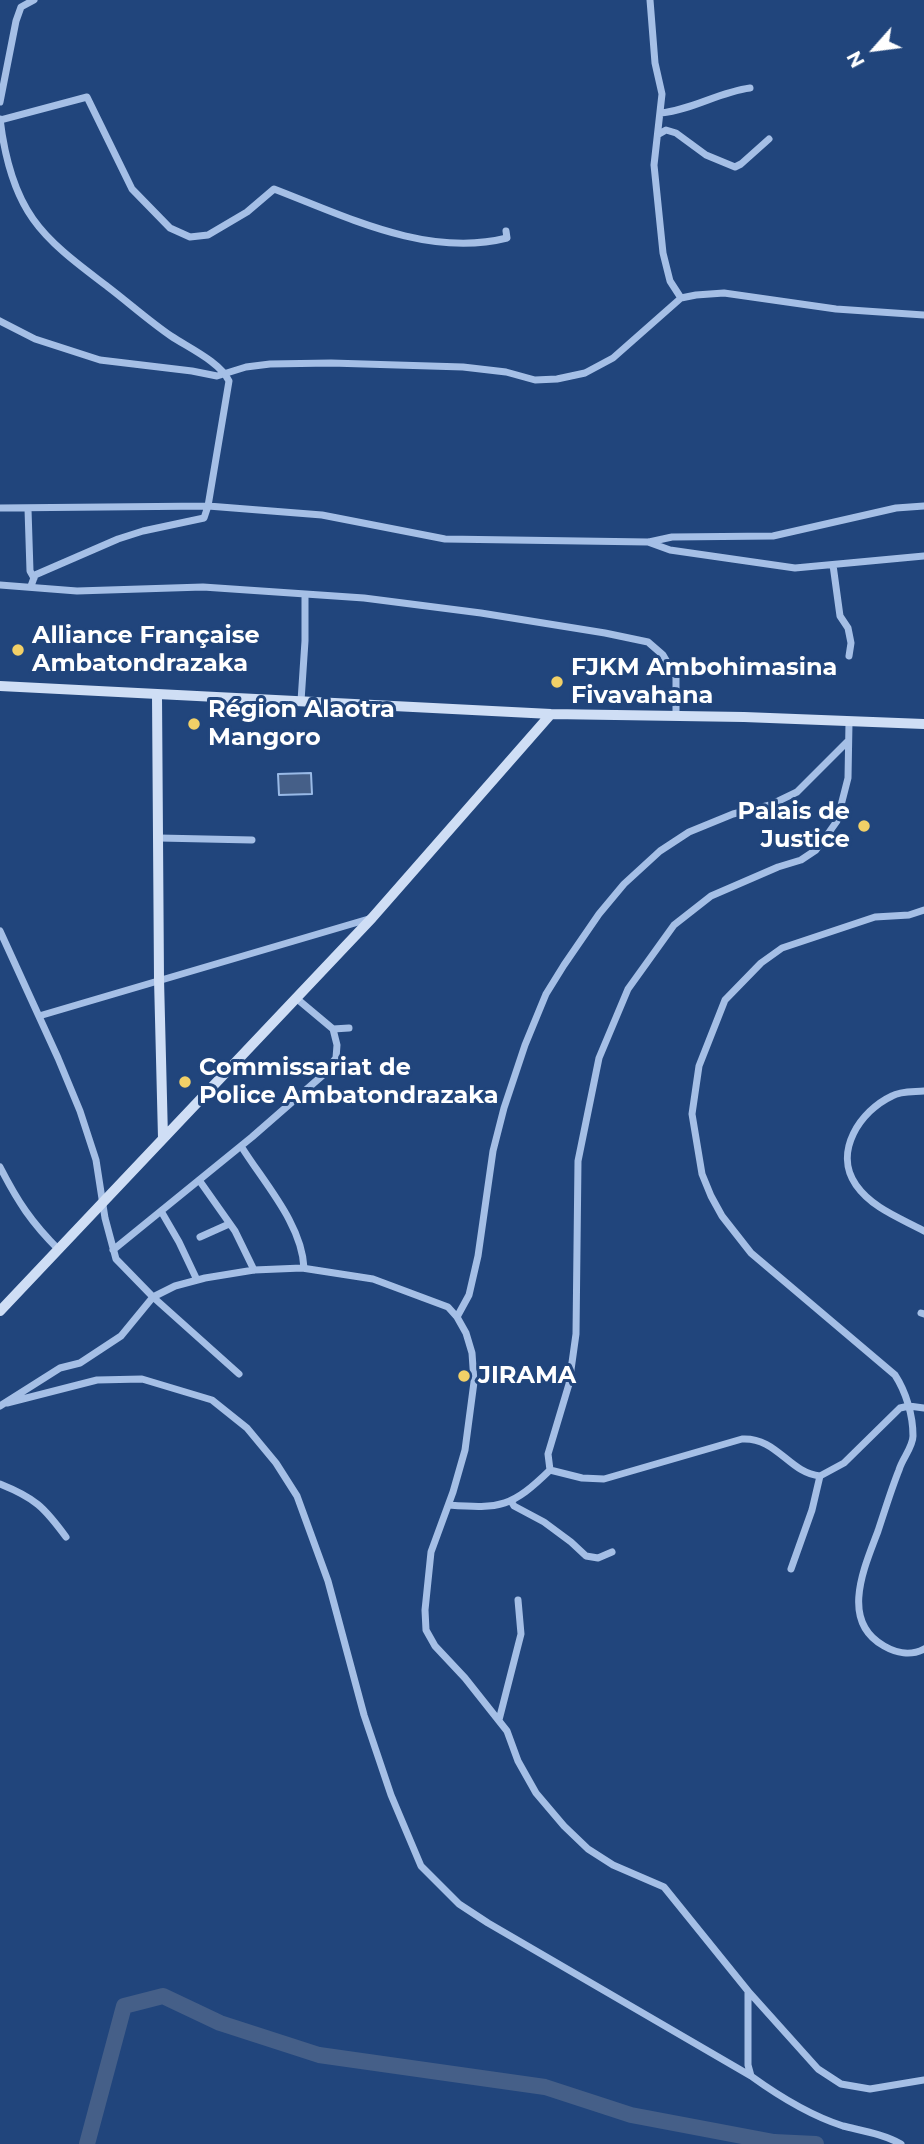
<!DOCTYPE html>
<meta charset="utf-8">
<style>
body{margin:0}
#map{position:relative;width:924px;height:2144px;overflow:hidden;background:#21457c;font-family:Montserrat,sans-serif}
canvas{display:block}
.north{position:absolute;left:840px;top:14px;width:70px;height:70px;-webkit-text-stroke:5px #21457c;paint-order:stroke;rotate:242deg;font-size:19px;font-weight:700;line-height:28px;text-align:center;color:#fff}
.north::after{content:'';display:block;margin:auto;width:24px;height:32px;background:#fff;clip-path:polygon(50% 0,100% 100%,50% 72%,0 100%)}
</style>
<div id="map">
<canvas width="924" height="2144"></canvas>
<div class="north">N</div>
</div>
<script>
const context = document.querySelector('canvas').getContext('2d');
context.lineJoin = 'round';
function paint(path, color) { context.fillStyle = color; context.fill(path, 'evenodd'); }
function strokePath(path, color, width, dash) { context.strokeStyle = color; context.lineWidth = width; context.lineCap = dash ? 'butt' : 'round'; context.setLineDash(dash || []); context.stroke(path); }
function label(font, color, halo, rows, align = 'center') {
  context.font = font + ' Montserrat,sans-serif'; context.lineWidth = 6; context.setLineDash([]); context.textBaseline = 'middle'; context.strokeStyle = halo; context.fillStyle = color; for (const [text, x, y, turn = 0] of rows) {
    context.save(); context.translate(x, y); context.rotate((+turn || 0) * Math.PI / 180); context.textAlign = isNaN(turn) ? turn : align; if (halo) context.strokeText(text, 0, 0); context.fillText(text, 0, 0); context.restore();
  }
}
const water = new Path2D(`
 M311,773L312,794L279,795L278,774Z`);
paint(water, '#455f88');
strokePath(water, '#99bae7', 2);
strokePath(new Path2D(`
 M87,2144L124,2006L163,1996L220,2023L319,2055L545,2087L631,2115L774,2142L816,2144`), '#455f88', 16);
strokePath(new Path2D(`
 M650,0L655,63L662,94L654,165L663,253L670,281L681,298
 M0,102L16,21L21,7L34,0
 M661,113C692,110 719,92 750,88
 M0,119C4,152 13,191 33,219C52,246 82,267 108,287C129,303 149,321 171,336C189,348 220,362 229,381L208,506L204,518L143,531L118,539L35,575L31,586
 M0,120L87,97L132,189L170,228L190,237L208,235L247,212L274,189C347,217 428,258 507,238L506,231
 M659,134L666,130L676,133L706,155L735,167L741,164L769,139
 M0,321L35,339L100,360L192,371L217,376L246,367L270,364L331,363L463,367L506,372L535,380L557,379L585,373L613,358L681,298L696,295L724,293L836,309L924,315
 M0,508L208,506L322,515L445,539L648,542L670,550L795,568L924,556
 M28,509L30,571L34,578
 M649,542L672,537L773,536L896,508L924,506
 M833,565L840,616L848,628L851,643L849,656
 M0,585L77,591L203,587L364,598L481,613L605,633L648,642L663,655L676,677V716
 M301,701L305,641V594
 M159,838L252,840
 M924,910L909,915L875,917L782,948L761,963L725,1000L699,1066L692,1114L702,1174L711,1196L722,1216L751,1253L895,1375C906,1392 913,1415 913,1436C913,1447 902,1459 899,1470C891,1490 885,1510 878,1531C865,1566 839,1621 884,1646C896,1653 911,1656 924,1649
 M0,931L58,1058L80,1111L96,1160L105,1218L116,1259L153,1297L239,1374
 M296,998L333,1029L349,1028
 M39,1016L372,918
 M924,1091C914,1092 900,1091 892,1096C860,1111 833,1152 856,1185C872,1208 900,1218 924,1231
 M241,1146C264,1183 302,1224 304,1268
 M0,1167C18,1202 31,1222 59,1250
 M199,1180L235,1231L254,1270
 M161,1211L179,1242L197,1280
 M200,1237L229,1224
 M113,1250L252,1137L323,1075L336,1058L337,1045L333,1029
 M921,1313L924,1314
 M457,1317L469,1295L478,1256L493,1151L504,1108L525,1045L546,994L564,965L599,914L624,884L660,851L689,832L733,814L770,805L797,792L847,742
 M0,1406L60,1368L80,1363L121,1336L153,1297L175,1286L205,1278L254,1270L302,1268L373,1279L448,1307L457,1317L466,1333L472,1353L474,1382L465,1450L453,1492L431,1552L425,1610L426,1630L435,1646L465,1678L507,1731L518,1761L536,1793L564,1826L588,1849L613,1865L664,1887L748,1991V2065L751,2076L488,1923L459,1904L421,1866L391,1795L364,1715L328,1581L297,1496L276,1463L247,1428L212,1400L142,1379L97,1380L7,1403
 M550,1470L548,1454L569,1384L576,1334L578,1161L599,1058L628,989L674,925L711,896L778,867L801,860L816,850L825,838L837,821L848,778L849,723
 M550,1470L582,1478L604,1479L742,1439C777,1437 789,1473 820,1476L844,1463L900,1408L909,1406L924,1408
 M0,1484C35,1498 44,1507 66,1537
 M511,1501L514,1506L544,1522L571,1542L586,1556L598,1558L612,1552
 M449,1505C501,1509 512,1507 550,1470
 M791,1569L812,1510L820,1476
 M499,1720L521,1634L518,1600
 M748,1991L818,2069L841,2084L870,2089L924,2080
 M751,2076C780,2097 809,2115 843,2126C863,2131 883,2134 901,2144`), '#a5bfe6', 7);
strokePath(new Path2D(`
 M0,686L551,714L744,717L924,724
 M157,695L159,979L163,1138
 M0,1311L372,918L551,714`), '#cfdef5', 10);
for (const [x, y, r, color] of [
 [18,650,7,"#f2d067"],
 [557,682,7,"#f2d067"],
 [194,724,7,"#f2d067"],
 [864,826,7,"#f2d067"],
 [185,1082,7,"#f2d067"],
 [464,1376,7,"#f2d067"]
]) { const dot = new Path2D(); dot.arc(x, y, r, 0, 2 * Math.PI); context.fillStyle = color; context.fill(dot); strokePath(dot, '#21457c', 2.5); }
label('bold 24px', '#fff', '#21457c', [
 ["Alliance Française",32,636],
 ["Ambatondrazaka",32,664],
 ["FJKM Ambohimasina",571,668],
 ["Fivavahana",571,696],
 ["Région Alaotra",208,710],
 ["Mangoro",208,738],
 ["Palais de",850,812,"right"],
 ["Justice",850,840,"right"],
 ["Commissariat de",199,1068],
 ["Police Ambatondrazaka",199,1096],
 ["JIRAMA",478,1376]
], 'left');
</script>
